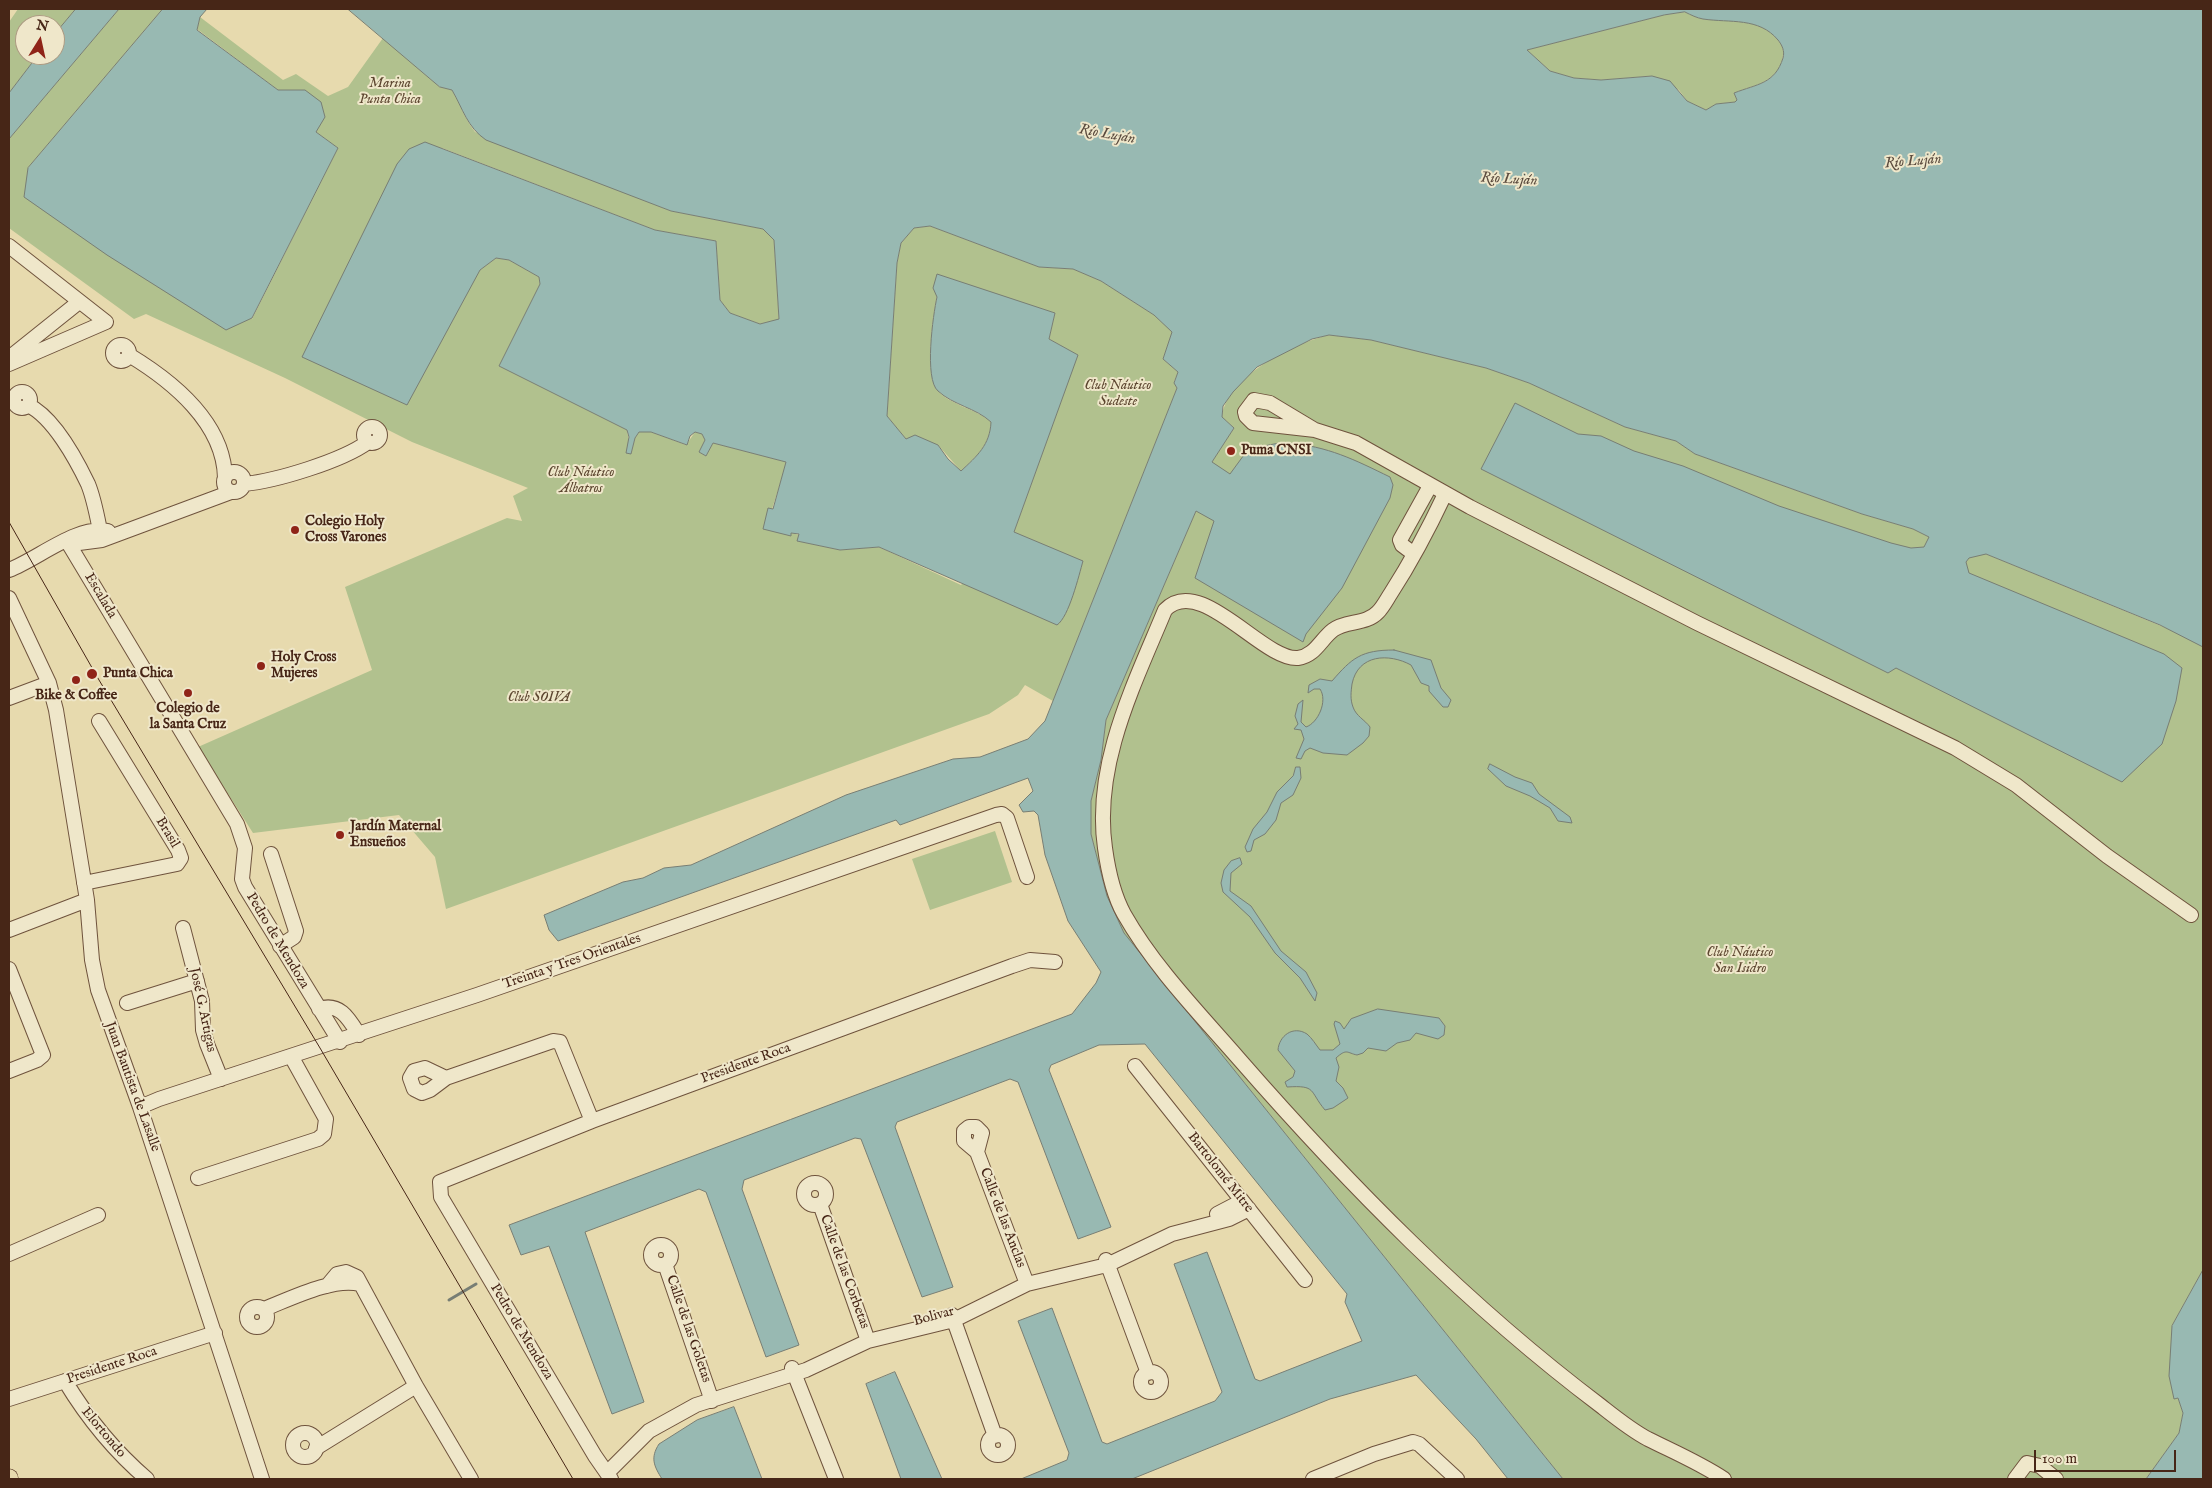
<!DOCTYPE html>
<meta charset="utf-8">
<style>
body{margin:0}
#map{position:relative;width:2212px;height:1488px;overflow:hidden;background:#e7daae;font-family:"IM FELL English",serif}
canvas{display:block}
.frame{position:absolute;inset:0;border:10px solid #472617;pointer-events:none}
.north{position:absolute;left:15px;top:15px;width:50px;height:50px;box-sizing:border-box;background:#efe7ca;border:1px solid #ac9a82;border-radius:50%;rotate:10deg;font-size:14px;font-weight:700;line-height:20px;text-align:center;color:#472617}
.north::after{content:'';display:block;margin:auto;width:18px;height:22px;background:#8f2418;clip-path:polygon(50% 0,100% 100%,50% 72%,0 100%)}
.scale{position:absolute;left:2034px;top:1450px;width:142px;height:22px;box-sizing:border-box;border:2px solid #472617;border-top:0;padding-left:6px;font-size:15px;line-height:18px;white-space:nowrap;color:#472617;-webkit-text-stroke:4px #efe7ca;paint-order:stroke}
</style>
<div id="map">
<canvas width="2212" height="1488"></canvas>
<div class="frame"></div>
<div class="north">N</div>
<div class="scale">100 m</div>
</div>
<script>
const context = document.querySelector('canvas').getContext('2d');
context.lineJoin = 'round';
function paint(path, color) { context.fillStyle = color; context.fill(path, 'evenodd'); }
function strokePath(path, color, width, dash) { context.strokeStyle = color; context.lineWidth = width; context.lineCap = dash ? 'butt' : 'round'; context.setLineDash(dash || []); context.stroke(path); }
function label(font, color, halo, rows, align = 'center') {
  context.font = font + ' "IM FELL English",serif'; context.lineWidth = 4; context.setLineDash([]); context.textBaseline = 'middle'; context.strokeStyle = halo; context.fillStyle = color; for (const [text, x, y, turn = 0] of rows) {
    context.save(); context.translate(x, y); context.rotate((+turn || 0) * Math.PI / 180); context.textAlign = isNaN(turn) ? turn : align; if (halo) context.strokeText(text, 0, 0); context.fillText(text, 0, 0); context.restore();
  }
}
paint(new Path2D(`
 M18,9H76L55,34V25H25V55H38L9,93V22Z
 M119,9H163L28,168L252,319L338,148L316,132L304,90H278L197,29L200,17L283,80L296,74L328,96L348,87L383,38L440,87L452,90C460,104 465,119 475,132L671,211L763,229L774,240L779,320L760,324L730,313L720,300L716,241L655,230L442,148L476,276L480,270L496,258L509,260L539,277L540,284L499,366L627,430L631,454L635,438L639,432H651L686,445L695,432L702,434L705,440L699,452L706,456L713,443L787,462L772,509L769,508L791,536V533L799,535L798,541L840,550L879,547L961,585L1014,532L1077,355L1049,339L1055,313L937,297C933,317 924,374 938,391C949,404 978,410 991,422C990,445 977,456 961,471L938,445L906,439L887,416L897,263L901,243L914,228L930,226L1039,267L1073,269L1101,281L1154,315L1173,332L1163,359L1178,372L1174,382L1177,388L1053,701L1025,685L1018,695L989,714L446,909L435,857L399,815L253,833L198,747L372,670L345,587L507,518L522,521L513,496L528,488L412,442L285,378L146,314L134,319L9,228V139Z
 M1685,12C1691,15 1698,18 1704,19C1729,22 1759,17 1777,39C1781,44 1785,49 1783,56C1779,82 1755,85 1734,93L1737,100L1735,102L1716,104L1706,110L1687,101L1679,90L1652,76L1601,80L1574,78L1550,71L1527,50L1664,15Z
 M1329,335L1371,340L1486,368L1529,383L1625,427L1676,441L1695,454L1862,514L1913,529L1929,537L1986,554L2188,637L2203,647V1270L2172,1326L2175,1399L2178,1398L2183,1413L2179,1433L2146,1479H1563L1124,933L1107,896L1091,834V801L1101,760L1106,720L1196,511L1212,462L1234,428L1222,417C1226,377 1294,343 1329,335Z
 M995,831L1012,882L930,910L912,859Z`), '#b1c18e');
const water = new Path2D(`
 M76,9H119L9,139V93L38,55H55V34Z
 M163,9H207L200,17L197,30L278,90H305L321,102L325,117L316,132L338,148L252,318L226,330L107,255L24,197L28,168Z
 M348,9H2203V647L2160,625L1986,554L1969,558L1966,562L1969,573L2164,654L2182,668L2176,701L2162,744L2122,782L1896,668L1888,673L1481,469L1515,403L1578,434L1601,436L1634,451L1683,466L1779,506L1891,543L1911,548L1924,547L1929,537L1913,529L1862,514L1695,454L1676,441L1625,427L1529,383L1486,368L1371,340L1329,335L1312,339L1257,367L1233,392L1223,406L1222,417L1234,428L1212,462L1230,474L1249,448C1262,448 1275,442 1287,443C1328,446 1355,460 1390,477L1393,485L1390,498L1342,588L1306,634L1303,642L1195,578L1214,521L1196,511L1106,720L1101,760L1091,801V834L1107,896L1124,933L1563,1479H1508L1476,1439L1416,1375L1330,1399L1132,1479H1021L1067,1460L1069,1453L1018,1321L1052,1308L1102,1442L1107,1444L1215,1401L1222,1392L1174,1264L1207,1252L1255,1379L1260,1381L1362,1341L1345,1302L1347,1294L1145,1044L1099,1045L1051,1065L1049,1070L1111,1227L1078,1239L1018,1082L1010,1079L897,1122L895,1127L953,1287L922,1297L861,1139L855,1138L744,1180L742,1189L799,1345L766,1357L706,1192L699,1189L585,1232L644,1402L612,1414L549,1246L521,1255L509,1225L1072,1014L1096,983L1101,972L1068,921L1045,855L1038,815L1034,811L1023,812L1019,805L1033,791L1028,778L900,825L896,820L558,941L549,930L544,915L623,882L643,878L664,868L691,865L846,795L953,759L980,757L1028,739L1045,721L1177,388L1174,383L1178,372L1163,359L1172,332L1154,315L1101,281L1073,269L1039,267L930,226L914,228L901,243L897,263L887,416L906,439L915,435L938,445L948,459L961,471C977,456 990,445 991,422C976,408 953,405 938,391C924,379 933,315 937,297L933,288L937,274L1055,313L1049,339L1078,355L1014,532L1083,561C1079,575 1069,617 1057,625L879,547L840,550L797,541L799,534L791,533V536L763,529L768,508L773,509L786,462L713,443L706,456L699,452L705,440L702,434L695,432L690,436L687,445L651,432H639L635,438L631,454L626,453L629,437L627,430L499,366L540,284L539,277L509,260L496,258L480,270L407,405L302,357L397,164L409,149L425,142L655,230L716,241L720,300L730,313L760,324L779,319L774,240L763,229L671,211L486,140C467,127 463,109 452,90L440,87ZM1685,12C1691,15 1697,18 1703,19C1730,23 1759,17 1778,40C1782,45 1785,51 1783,58C1775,84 1757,84 1734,93L1737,100L1735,102L1716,104L1706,110L1687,101L1670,81L1652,76L1601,80L1574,78L1550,71L1527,50L1664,15Z
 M1394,650L1431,660L1441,688L1451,700L1448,707H1443L1429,691V686L1421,683L1411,665C1389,653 1358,654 1352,684C1351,692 1350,699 1353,707C1356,716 1365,720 1370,727L1369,736L1363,743L1347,755L1323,753L1310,748L1305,751L1301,759L1296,758L1304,739L1301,730L1294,729L1298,724L1295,716L1298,704L1303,700L1301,722L1306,727C1318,723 1328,701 1320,689H1314L1308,693L1309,685L1320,679L1332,681C1352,658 1361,650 1394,650Z
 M1490,764L1515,777L1532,783L1539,794L1570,817L1572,823L1558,821L1550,808L1530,796L1506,786L1488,769Z
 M1296,767H1300L1301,778L1293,795L1281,803L1276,820L1265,834L1254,840L1251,851L1247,852L1245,847L1253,829L1267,812L1277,792L1293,776Z
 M1240,858L1242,864L1231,873L1230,891L1251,906L1281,951L1306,972L1317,993L1315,1001L1300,978L1275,953L1250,917L1223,892L1221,883L1224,870L1231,861Z
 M1378,1009L1439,1018L1445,1026L1444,1035L1438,1039L1416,1033L1410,1040L1397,1043L1386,1051L1368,1048L1363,1053L1357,1055C1347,1053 1347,1048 1336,1058L1339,1067L1336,1081L1343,1088L1348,1098L1333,1108L1325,1110C1309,1091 1317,1085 1287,1087L1285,1082L1293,1077L1295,1071L1278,1050C1279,1036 1293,1025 1307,1034C1312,1038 1316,1045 1320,1050H1333L1340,1044L1334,1024L1335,1021L1340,1023L1344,1029L1351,1019Z
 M2203,1270V1479H2146L2179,1433L2183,1413L2178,1398L2174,1399L2169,1376L2172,1326Z
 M895,1372L942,1479H901L866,1384Z
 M734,1407L762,1479H662C654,1466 650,1458 659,1444L697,1420Z`);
paint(water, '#98b9b2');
strokePath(water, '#787e74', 1);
strokePath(new Path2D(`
 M449,1300L476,1284`), '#787e74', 3);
const minor = new Path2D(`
 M9,246L106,322L9,364
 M113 353a8 8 0 1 1 16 0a8 8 0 1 1-16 0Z
 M129,355C172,381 224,423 225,478
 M9,358L79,302
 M14 400a8 8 0 1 1 16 0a8 8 0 1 1-16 0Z
 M1254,400L1270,403L1315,430L1253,423L1246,416L1245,412Z
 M28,405C53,417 76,459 88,484C95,501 98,522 102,540
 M364 435a8 8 0 1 1 16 0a8 8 0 1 1-16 0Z
 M1315,430L1356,443L1470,507L1697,623L1955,748L2016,785L2107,856L2191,915
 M224 482a10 10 0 1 1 20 0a10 10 0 1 1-20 0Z
 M244,484C276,481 342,461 368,442
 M1445,494C1429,528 1411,562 1391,593C1387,599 1383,607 1378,612C1366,625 1346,620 1333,630C1321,639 1315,656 1298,658C1263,661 1200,573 1165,610C1134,685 1093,765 1105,848C1108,870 1113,894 1124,914C1154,967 1199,1013 1239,1059C1349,1185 1467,1305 1601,1406C1615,1417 1631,1430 1648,1439C1674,1452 1700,1463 1724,1479
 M67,541L237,824L245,848L242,879L245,887L340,1042
 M67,541L79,543L102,540L231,492
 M1414,554L1402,545L1400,540L1430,486
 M9,570C38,559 77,525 108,531
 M9,598L49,683L56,710L87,900L92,960L98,990L140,1107L262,1479
 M9,698L49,683
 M271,854L296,931L294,937L280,946
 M84,883L177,864L181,858L178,850L99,721
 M183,928L202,1001L203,1030L207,1044L221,1079
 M9,930L87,900
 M9,969L43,1055L37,1060L9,1071
 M127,1003L197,981
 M319,1009C340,1002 349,1019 359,1035
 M1135,1066L1305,1280
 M425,1068L446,1078L430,1090L422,1093L414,1089L410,1078L414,1071Z
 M446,1078L553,1041L560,1042L592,1121
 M140,1107L159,1099L477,995L996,815L1002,814L1007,818L1027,877
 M977,1152L982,1133L976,1127H969L964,1131V1141L977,1152L1027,1284
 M198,1178L318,1139L324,1134L326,1119L291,1056
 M804 1194a11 11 0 1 1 22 0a11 11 0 1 1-22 0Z
 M820,1204L868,1341
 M1217,1214L1242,1201
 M651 1255a10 10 0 1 1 20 0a10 10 0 1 1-20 0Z
 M9,1254L98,1215
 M1106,1260L1148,1373
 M665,1264L712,1401
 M327,1286L337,1274L346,1272L357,1277L416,1386L471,1479
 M247 1317a10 10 0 1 1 20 0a10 10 0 1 1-20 0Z
 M264,1309C290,1299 333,1277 360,1284
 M952,1315L995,1436
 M792,1368L836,1479
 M1141 1382a10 10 0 1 1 20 0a10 10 0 1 1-20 0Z
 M65,1381C88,1419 113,1450 147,1479
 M9,1399L215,1333
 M293 1445a12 12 0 1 1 24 0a12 12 0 1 1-24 0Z
 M988 1445a10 10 0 1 1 20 0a10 10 0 1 1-20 0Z
 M316,1448L416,1386
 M607,1473L649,1431L696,1405L806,1370L868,1341L954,1320L1027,1284L1107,1265L1172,1234L1229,1219L1249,1209
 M611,1479L595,1456L441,1197L440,1182L592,1121L1012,966L1030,960L1055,962
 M1313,1479L1374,1454L1413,1442L1419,1444L1457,1479
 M2015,1479L2027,1463L2040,1466L2056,1479`);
const major = new Path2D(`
 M9,1478V1479`);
strokePath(minor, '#6f533d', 16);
strokePath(major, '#472617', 19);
strokePath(minor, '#efe7ca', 14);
strokePath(major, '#e7daae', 18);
strokePath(new Path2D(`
 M9,522L99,680L320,1048L573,1479`), '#472617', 1);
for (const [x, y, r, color] of [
 [1231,451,5,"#8f2418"],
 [295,530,5,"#8f2418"],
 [261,666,5,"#8f2418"],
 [92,674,6,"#8f2418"],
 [76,680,5,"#8f2418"],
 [188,693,5,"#8f2418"],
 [340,835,5,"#8f2418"]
]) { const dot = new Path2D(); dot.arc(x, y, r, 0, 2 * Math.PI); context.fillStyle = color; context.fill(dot); strokePath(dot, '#efe7ca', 2); }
label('italic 14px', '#5c452f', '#efe7ca', [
 ["Marina",390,84],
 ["Punta Chica",390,100],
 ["Club Náutico",1118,386],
 ["Sudeste",1118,402],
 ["Club Náutico",581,473],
 ["Álbatros",581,489],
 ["Club SOIVA",539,698],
 ["Club Náutico",1740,953],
 ["San Isidro",1740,969]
]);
label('bold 14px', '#472617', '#efe7ca', [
 ["Puma CNSI",1241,451],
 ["Colegio Holy",305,522],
 ["Cross Varones",305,538],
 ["Holy Cross",271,658],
 ["Mujeres",271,674],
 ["Punta Chica",103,674],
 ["Bike & Coffee",76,696,"center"],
 ["Colegio de",188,709,"center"],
 ["la Santa Cruz",188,725,"center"],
 ["Jardín Maternal",350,827],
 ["Ensueños",350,843]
], 'left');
label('14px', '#472617', '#efe7ca', [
 ["Escalada",100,596,59],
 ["Brasil",167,833,59],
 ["Pedro de Mendoza",277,941,59],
 ["Treinta y Tres Orientales",572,962,-19],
 ["José G. Artigas",202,1010,78],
 ["Presidente Roca",746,1064,-20],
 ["Juan Bautista de Lasalle",132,1087,70],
 ["Bartolomé Mitre",1220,1173,52],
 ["Calle de las Anclas",1002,1218,69],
 ["Calle de las Corbetas",844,1272,70],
 ["Bolivar",934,1317,-15],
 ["Calle de las Goletas",688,1329,71],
 ["Pedro de Mendoza",521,1332,59],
 ["Presidente Roca",112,1366,-18],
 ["Elortondo",103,1433,50]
]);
label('italic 15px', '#5b4b3e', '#efe7ca', [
 ["Río Luján",1107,135,10],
 ["Río Luján",1913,162,-5],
 ["Río Luján",1509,180,3]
]);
</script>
